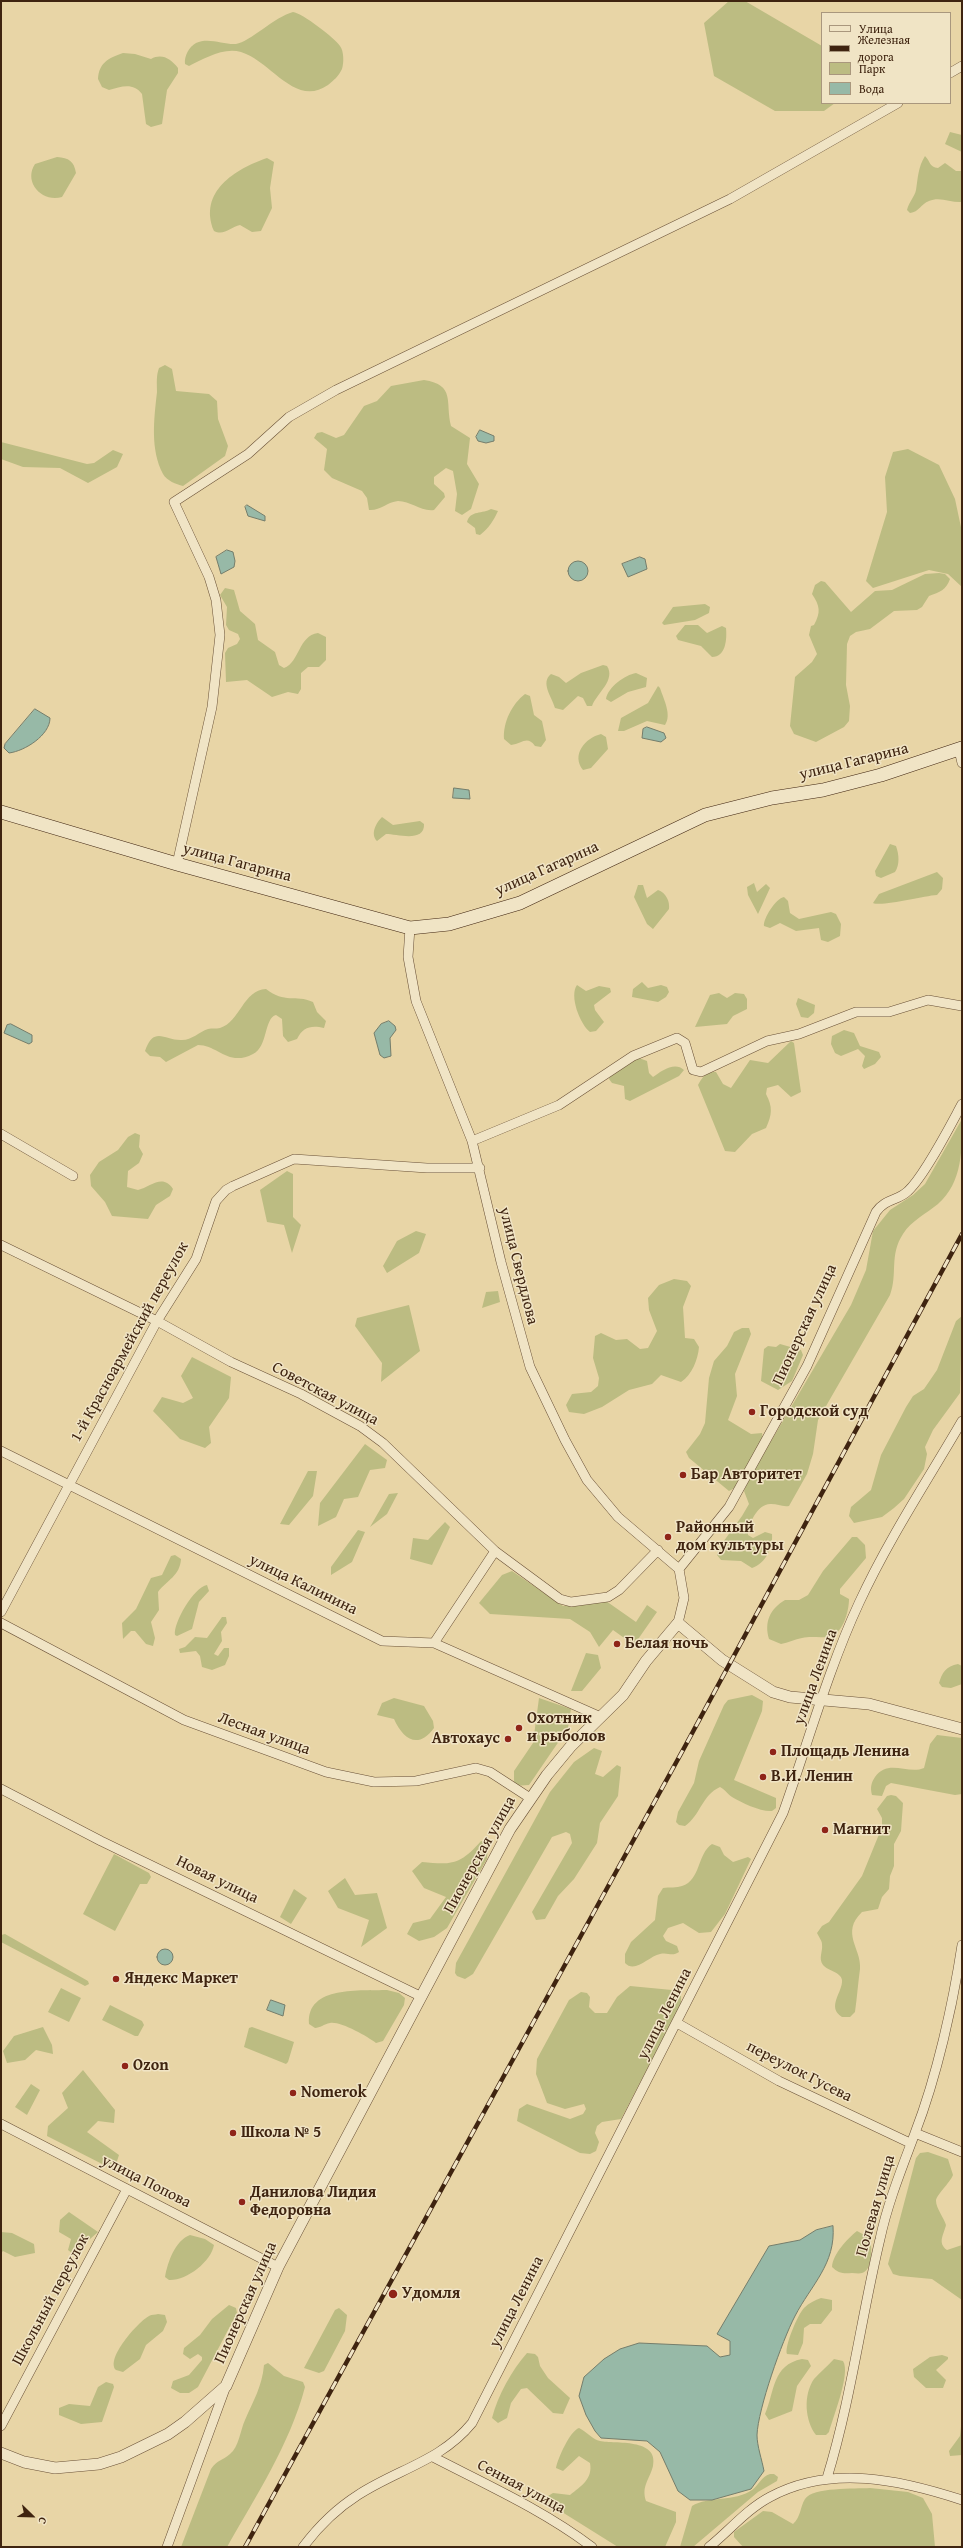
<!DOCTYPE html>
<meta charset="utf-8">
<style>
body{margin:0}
#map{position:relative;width:963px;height:2548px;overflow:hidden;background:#e8d5a6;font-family:"Gentium Book Plus",serif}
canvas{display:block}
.frame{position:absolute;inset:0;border:2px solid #3f2410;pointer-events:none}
.legend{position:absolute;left:821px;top:12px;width:130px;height:92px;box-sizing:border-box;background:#f0e4c5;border:1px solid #a9977d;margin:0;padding:5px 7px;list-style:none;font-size:12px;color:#3f2410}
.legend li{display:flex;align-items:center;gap:8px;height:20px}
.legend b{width:20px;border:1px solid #a9977d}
.north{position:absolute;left:12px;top:2496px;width:40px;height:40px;-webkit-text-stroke:3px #f0e4c5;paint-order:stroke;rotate:113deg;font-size:11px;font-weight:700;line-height:16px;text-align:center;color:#3f2410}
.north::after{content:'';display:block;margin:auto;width:14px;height:18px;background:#3f2410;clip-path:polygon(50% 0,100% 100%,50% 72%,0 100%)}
</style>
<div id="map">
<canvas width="963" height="2548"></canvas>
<div class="frame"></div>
<ul class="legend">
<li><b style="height:5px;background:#f0e4c5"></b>Улица</li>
<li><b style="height:5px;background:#3f2410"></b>Железная дорога</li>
<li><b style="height:11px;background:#bcbc82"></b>Парк</li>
<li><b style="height:11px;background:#97b9a7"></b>Вода</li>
</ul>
<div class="north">С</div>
</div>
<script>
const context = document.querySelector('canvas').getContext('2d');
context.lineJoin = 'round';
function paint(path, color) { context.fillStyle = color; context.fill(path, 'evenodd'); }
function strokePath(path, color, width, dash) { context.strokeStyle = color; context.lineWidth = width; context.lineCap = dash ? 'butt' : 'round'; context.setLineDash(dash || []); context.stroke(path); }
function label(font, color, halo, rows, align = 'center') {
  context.font = font + ' "Gentium Book Plus",serif'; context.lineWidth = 3; context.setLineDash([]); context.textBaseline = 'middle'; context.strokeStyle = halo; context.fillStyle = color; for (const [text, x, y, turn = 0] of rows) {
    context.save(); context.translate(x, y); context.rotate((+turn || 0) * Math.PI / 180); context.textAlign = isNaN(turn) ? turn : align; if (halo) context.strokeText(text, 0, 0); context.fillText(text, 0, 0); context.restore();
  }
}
paint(new Path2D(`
 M729,1H745L822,46V103H835L824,111H775L714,76L704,23Z
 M293,12C302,13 335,38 340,46C344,51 344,63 342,69C338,77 334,80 328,85C295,108 271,61 241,52C223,47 204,59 189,66L185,64C184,56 189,47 196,43C209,37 224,45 236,44C250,42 274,17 293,12Z
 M123,53L135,54L151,59C162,53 171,59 178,68V73L167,90L162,124L151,127L146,124L142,94C133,82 121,87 109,90L102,87L98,79C99,63 108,58 123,53Z
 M950,132L962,135V152L945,144Z
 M925,156C931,162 929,167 938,168L945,163L956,171H962V202C951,203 940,196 929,201C921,204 919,212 910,213L907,210C909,202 915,196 916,190C918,178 918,167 925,156Z
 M57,157C69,158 74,161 76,173L62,197C42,203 23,182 35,164Z
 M267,158L274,162L270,188L272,208L261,231L252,232L240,225C231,227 224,236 214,231C198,192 235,169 267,158Z
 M165,365L172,369L176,391L209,394L217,401L218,419L228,446L225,456L183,486C176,484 167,481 163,474C150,449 154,419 157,392C157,383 156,376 159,368Z
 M424,380C456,385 445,402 451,426L470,438L467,464L479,484L471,509L462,515L455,511L457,494L453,471L446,468L434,477V484L444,493L445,497L434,510C421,512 411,501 398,501C387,502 380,511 369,510L367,498L362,491L332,478L324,470L327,449L314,438L317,433L322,432L336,438L344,435L364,406L377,401L391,386Z
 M1,442L87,464L94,463L113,450L123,454L117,467L88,483L60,468L23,467L1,459Z
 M908,449L939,465L955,499L962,532V587L948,574L929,570L873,588L866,581L887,512L885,477L893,452Z
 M491,509L498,511C494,520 488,529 480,535L476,534L475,528L467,522C470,510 483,514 491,509Z
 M939,573L945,574L950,579C946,590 940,592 929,596L922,607L917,610L894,611L870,629L856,632L850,636L847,644L846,685L850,706L849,721L844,727L816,742L794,734L790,726L795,677L812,662L817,654L809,635L811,626L814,625C821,612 820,606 812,594L815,585L821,581L825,582L851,612L875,591L892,590L925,574Z
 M225,588L234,590L240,611L255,624L258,640L275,652L279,665L284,668C300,662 298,636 318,633L326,637V660L319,667H308L301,673V689L298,694L288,692L272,697L247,680L226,682L225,653L228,648L237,644L240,639L238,634L229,630L226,625L227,607L220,595Z
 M705,604L710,607L709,613L695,620L664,625L662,623L673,607Z
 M685,625H698L707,633L722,626L726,628C727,639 726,657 712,657L701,646L678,640L676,636Z
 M603,665L607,666C616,680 597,693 592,706H587L583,698L578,696L563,710L555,708C552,697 540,683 551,674L559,677L566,683L581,673Z
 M636,673L647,678L646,687L628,692L611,702L606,699C608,687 625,675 636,673Z
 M658,686L660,688C664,700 672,715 665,725L647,721L624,731H618L621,718L648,703Z
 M525,694L530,696L534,715L542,721L546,740L541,747L535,746C527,735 522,744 511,745L504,739C503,722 512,704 525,694Z
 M601,734L606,737L608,749L591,768L583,770C571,755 585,738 601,734Z
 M382,817L393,825L420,821L424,824C425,843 397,834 386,834L377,841C370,834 376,823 382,817Z
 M890,844L896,846C899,854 900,865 895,872L881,878L876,876L875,871Z
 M937,872L943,878L942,889L937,895C922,896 882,907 873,903L879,894Z
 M754,883L757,892L766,884L770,888L758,914L748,895L747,887Z
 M638,885H643L647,898L658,890C666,893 670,901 669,909L653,929L647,924L634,897Z
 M784,897L788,901L790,913L799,919L831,912L836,914L841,924L840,936L828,942L821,940L819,928L796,931L780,923L770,928L764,926C763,919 776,898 784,897Z
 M642,982L648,988L661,985L667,987L669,992L666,997L658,1002L632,997L633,989Z
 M577,985L586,991L599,986L610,988L611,992L594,1005L595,1010L604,1022L596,1031L590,1032C580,1024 569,996 577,985Z
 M266,989C285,1004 295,994 313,1002L317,1012L326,1021L324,1028C311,1025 303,1027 297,1039L288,1042L283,1036L282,1019L276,1015C264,1018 268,1047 253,1054C228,1067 218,1045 198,1045L166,1062L160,1057L150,1056L145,1051C154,1025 165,1041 182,1040C192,1040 199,1032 208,1029C212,1028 216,1029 220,1028C240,1022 243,990 266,989Z
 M719,993L727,998L735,993L744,994L747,999V1009L733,1016L727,1024L695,1027L710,995Z
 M798,998L815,1005L814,1013L808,1018L801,1017L796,1004Z
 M844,1030L854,1033L860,1046L879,1052L881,1057L875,1064L864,1069L862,1066L865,1056L858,1049L841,1056L835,1053L831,1044L832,1036Z
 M791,1041L794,1043L801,1092L791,1097L778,1085L767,1088L766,1094C773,1107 772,1115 766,1128L752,1134L735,1152L725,1151L698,1085C702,1077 707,1071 716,1072L723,1084L731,1088L750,1060L768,1063Z
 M639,1058L647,1061L649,1073L653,1077C661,1071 675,1061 684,1070L679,1076L630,1101L625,1099L624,1086L612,1083L609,1079L612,1072Z
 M962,1119C962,1149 963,1182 938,1204C927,1213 911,1221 903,1234C889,1255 898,1274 890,1295L818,1420L813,1454L807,1474L789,1506C782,1507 778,1504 771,1504C758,1503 748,1524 748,1535L753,1538L765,1532L772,1534C773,1548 766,1563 752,1568L741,1561L721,1560L717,1555L718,1549L742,1516L749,1504L744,1491L750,1477L851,1305L866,1270L873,1231L890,1210L913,1195L925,1184Z
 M135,1133L140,1135L139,1147L143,1154L139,1163L128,1171L127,1187L138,1190C150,1187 163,1173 173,1189L170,1196L156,1205L148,1219L112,1216L105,1202L91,1186L90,1175L99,1162L118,1150L128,1137Z
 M287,1171L293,1174V1217L301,1225L292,1253L284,1225L267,1222L260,1190Z
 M416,1231L426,1234L419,1253L387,1273L383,1266L397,1241Z
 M674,1279L687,1281L691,1286L683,1307L685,1338L694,1339L699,1347C698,1359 692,1375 681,1382L661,1375L652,1384L629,1390L602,1407L584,1414L569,1412L566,1405L572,1394L591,1392L598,1386L599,1378L593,1358L595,1336L601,1333L616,1340L627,1339L640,1349L648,1348L657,1331L649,1310L648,1298L659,1285Z
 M498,1291L500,1302L482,1308L486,1292Z
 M409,1305L420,1351L381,1382L382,1363L355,1326L357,1318Z
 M962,1316L960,1393L933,1430L925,1447L927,1454L924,1469L904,1499L894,1508L882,1517L854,1523L849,1516L851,1507L871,1490L881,1455L906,1407L913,1396L924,1389L937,1370L956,1321Z
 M742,1328H749L751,1334L735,1374L737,1396L728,1420L751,1434L762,1433L763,1440L735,1488L729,1491L689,1458L686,1452L700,1434L705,1423L709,1378L714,1361L727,1346L734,1332Z
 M780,1344L801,1350L803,1355L792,1381L778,1390L761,1381L764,1349L768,1346L776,1347Z
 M192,1357L231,1377L229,1398L209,1427L211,1443L205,1448L180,1439L153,1411L162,1397L183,1403L193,1398L181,1376Z
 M365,1444L387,1460L385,1468L370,1470L358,1497L344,1499L336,1517L318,1526L320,1503Z
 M308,1471H317L313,1496L289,1525L280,1524Z
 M398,1493L387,1514L370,1527L389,1494Z
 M445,1522L450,1527L432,1565L410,1559L413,1538L428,1540Z
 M358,1530L365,1532L352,1562L331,1575V1567Z
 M852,1537H857L865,1545L866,1558L840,1589V1594L849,1599C849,1611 843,1636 827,1637C818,1638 811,1636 802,1638C795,1639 788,1643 781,1644L769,1639C764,1622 770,1609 785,1600H799L808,1595L823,1571Z
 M175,1555L181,1559C180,1576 167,1580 158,1592L159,1610L151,1622L155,1638L153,1646L146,1644L135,1631H131L123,1639L122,1623L136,1609L149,1582L151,1578L162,1575L171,1556Z
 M512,1571L563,1606L606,1601L636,1622L647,1605L657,1612L634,1645L613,1630L599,1647L590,1632L570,1619L490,1614L479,1603L502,1575Z
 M207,1585L209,1591L199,1602L192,1629L177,1636L175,1635C173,1623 194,1587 207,1585Z
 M222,1617H226L227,1623L221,1632L222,1641L214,1654L218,1656L224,1648H229V1656L225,1665L212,1670L202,1667L200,1656L196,1651L180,1653L179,1649L185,1647L195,1637L207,1638Z
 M586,1653L598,1655L601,1668L582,1691H571Z
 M958,1664L962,1666V1684L951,1688L942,1687L939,1683C942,1673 946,1666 958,1664Z
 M752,1695L763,1701L762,1711L734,1780L776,1798V1808L772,1811C761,1812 742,1803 732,1797C727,1794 726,1790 720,1787C702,1795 700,1816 685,1826L679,1825L676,1822L678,1812L694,1783L699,1761L724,1705L728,1700Z
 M394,1698L424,1706L433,1721L434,1728C418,1750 403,1739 394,1719L377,1715L382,1703Z
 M539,1698L571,1709L568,1728L529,1785L514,1786V1771L533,1743Z
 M937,1735L962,1738V1794L955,1795L891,1783L886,1786L882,1796L872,1795C870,1788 871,1783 875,1777C888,1758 908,1775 924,1768L930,1744Z
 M594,1748L602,1751L595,1774L603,1777L617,1765L621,1767L618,1796L600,1823L597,1843L574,1879L558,1896L545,1919L536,1920L532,1912L572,1843L570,1834L566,1832L552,1837L473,1974L465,1979L457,1976L455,1973L456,1963L550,1792L574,1762Z
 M891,1795L896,1796L903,1803L901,1831L894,1844V1866L890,1876L889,1889L882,1897L878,1909L862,1912C840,1933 862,1949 860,1969C858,1983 857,1998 855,2012L850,2017H842C826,2007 843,1992 842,1980C841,1972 828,1971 823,1965C818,1958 823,1952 822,1944C822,1941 819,1937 817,1933L822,1926L829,1922L862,1876L882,1827V1818L877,1809L887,1796Z
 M481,1841L488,1843L487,1859L447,1928L434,1937L419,1941L407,1934L413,1923L430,1919L446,1897L424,1888L412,1871L422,1862C452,1865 460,1865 481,1841Z
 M712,1844L720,1847L724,1855L733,1862L748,1857L751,1859L725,1914L711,1932L699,1933L683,1923L668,1928L663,1936L666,1941L677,1946L679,1952C672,1957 668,1952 660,1954C649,1956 635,1974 625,1963V1954L631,1942L655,1920L658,1896L663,1888C669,1887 677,1888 682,1886C701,1880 697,1854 712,1844Z
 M114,1854L149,1873L151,1877L147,1884H140L115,1931L83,1914Z
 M345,1878L355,1895L377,1893L387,1928L361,1947L369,1920L338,1908L328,1891Z
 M294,1889L307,1898L291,1924L280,1917Z
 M5,1934L88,1981L89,1984L85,1986L1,1942V1935Z
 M630,1986L672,1990L681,1996V2004L621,2119L602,2122L597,2126L595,2133L599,2142L596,2151L590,2154L580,2153L517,2121L519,2109L527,2104L570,2119L583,2114L586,2109L584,2104L565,2109L547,2103L536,2074L537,2059L569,2000L581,1992L587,1993L590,1997L589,2007L595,2013H607L617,1997Z
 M61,1988L81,1998L69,2022L48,2012Z
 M387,1990L399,1993L405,1998L404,2005L383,2041L376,2043C367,2036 340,2021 330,2023C324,2024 320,2028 315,2028L309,2024C306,1985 362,1991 387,1990Z
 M110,2005L142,2021L144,2025L138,2036H135L102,2020Z
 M43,2027L52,2045L53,2054L36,2050L25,2060L7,2063L3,2051L14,2036Z
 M252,2027L294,2042L288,2062L286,2064L244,2047L249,2028Z
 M83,2070L115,2110L114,2123L98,2121L87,2132L119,2155L114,2170L47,2136L48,2126L68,2108L62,2093Z
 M31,2084L40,2090L27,2115L15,2107Z
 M928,2152L948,2159L953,2175C950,2183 936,2195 936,2201C936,2208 944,2218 946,2225C944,2234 937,2243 947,2250L962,2245V2300L932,2279L900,2276L893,2274L888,2264L916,2158L920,2153Z
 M69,2212L98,2232L73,2254L68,2250L71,2239L59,2232L60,2220Z
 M857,2231L870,2238C872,2247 873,2270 862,2273C859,2274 855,2273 852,2273C843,2274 838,2273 832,2267C833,2254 847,2239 857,2231Z
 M1,2232L12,2233L34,2244L35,2253L15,2257L3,2251L1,2253Z
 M190,2235L205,2239L214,2245C211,2262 186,2281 169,2280L165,2277C168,2261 175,2241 190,2235Z
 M821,2298L832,2300V2310L821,2324H810L804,2328L803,2343L798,2355L787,2354C784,2347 798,2314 804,2308C809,2303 815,2300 821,2298Z
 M229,2305L236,2308L237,2313L198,2387L189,2393H180L171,2388L173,2381L189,2375L202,2360V2357L198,2354L190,2359L183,2354L184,2348L200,2335L212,2319Z
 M339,2308L347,2315L345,2331L324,2371L319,2373L304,2368L335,2310Z
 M158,2314L165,2315L167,2322L163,2331L146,2345L140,2359L123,2372L116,2370C105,2359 138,2322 149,2316C152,2314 155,2315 158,2314Z
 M527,2353L535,2354L538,2357L540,2366L548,2378L570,2398L563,2414L553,2413L527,2388L521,2389L511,2403L507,2418L498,2423L492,2418C498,2395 512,2370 527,2353Z
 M942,2355L948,2357V2359L936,2370L946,2380L943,2388H926L914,2377L913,2369L930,2357Z
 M802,2359L808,2360L811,2366L797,2386L792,2411L769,2420L765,2414C775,2391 772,2365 802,2359Z
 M834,2359L843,2361C851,2373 833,2417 829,2432L826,2435H816C805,2421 803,2395 814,2379C820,2372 828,2366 834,2359Z
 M268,2363L284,2376L303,2382L305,2387C290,2444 256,2496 227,2547H181L211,2469C218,2459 222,2461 230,2454C239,2447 240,2431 245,2420C253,2401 262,2387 264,2365Z
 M106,2382L113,2384L114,2387L102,2422L81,2424L59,2415V2408L69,2404L90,2406L98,2387Z
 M962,2417V2455L950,2456L949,2451L960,2436Z
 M579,2428C586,2431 593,2440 600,2441C615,2444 659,2438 653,2466C650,2479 641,2486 646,2501L676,2512V2522L665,2547H618L546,2502L548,2496L553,2493L570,2495C581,2486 593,2479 590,2463L579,2456L563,2471L556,2468C558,2458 570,2431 579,2428Z
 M770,2474H774L778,2477L777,2481L758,2492L693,2547H680L692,2506C708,2496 735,2502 752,2490C759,2485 761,2477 770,2474Z
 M870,2488L908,2492L923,2498L932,2514L935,2547H743L734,2537V2532L763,2511L772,2512L793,2524C801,2517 800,2507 805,2499C813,2487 855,2489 870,2488Z`), '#bcbc82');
const water = new Path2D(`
 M480,430L494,436V441L486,443L478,441L476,437Z
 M247,505L265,516V521L248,516L245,507Z
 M227,550L233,552L235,561L234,567L221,574L216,557Z
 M640,557L645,559L647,569L628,577L622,564Z
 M568 571a10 10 0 1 1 20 0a10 10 0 1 1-20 0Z
 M35,709L50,718C50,735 25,751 9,753L4,748L5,744Z
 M647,727L664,733L666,738L661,742L642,738L643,729Z
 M454,788L469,790L470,799L453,798Z
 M389,1021L395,1026L396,1030L390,1038L391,1056L384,1058L380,1055L374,1033L381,1024Z
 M11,1024L32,1035V1042L29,1044L4,1033L7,1025Z
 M157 1957a8 8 0 1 1 16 0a8 8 0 1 1-16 0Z
 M271,2000L285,2005L283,2016L267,2010Z
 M833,2226C836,2264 811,2285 795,2316C782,2341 758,2409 757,2435C757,2446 762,2460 764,2471L751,2489L712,2500H690L678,2491L660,2452L647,2441L601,2438L595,2431L586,2415L579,2396L584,2377L604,2359L620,2349L639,2343L707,2346L720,2357L730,2355V2341L717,2334L769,2246L800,2240L816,2230Z`);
paint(water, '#97b9a7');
strokePath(water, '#747d6b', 1);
const minor = new Path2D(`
 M950,73L962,66
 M959,750L962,763
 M177,864L212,707L220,635L216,600L209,577L174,502L248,454L289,417L336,390L730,199L898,103
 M410,928L408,957L416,1001L472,1141L501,1262L530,1367L565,1440L587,1480L618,1517L679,1569
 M1,1134L73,1176
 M472,1141L559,1105L633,1056L677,1038L685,1043L693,1070L701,1072L767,1041L799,1034L856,1012H889L928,1000L962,1006
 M1,1245L157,1321L231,1362L301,1394L360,1426L383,1443L495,1551L560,1599L571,1602L608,1597L619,1590L658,1550
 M1,1451L382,1641L434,1643L601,1717
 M1,1612L157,1321L196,1259L216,1201L226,1190L233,1186L294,1159L427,1168H480
 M1,1623L184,1720L326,1772L374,1782L416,1781L476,1768L490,1772L530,1798
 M678,1623L684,1598L679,1569L729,1507L807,1366L876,1212C886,1198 898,1201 908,1191C925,1175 950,1126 962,1104
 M434,1643L495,1551
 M1,1789L101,1841L420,1996
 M677,2023L779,2081L910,2143
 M1,2124L278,2267
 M915,2133L962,2152
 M1,2426L127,2189
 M433,2457C487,2485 543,2510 592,2547
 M827,2478C851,2400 861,2318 880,2239C888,2202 902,2168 915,2133C937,2076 953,2004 962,1945
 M167,2547L226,2386
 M303,2547C318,2527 336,2509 358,2495C398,2469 441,2461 472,2423L783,1813C808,1743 828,1670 859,1603C888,1540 927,1481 962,1421
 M709,2547C729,2531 747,2509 770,2497C831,2464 901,2480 962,2500`);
const tertiary = new Path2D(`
 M1,2453L24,2462L55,2468L99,2464L121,2457L168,2434L185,2422L226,2386L278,2267L510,1829L547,1775L571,1746L623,1695L646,1661L678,1623L722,1660L773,1692L790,1697L869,1704L962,1729`);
const secondary = new Path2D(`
 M1,812L177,864L410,928L449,924L520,903L705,815L772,798L823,790L881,775L962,748`);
strokePath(minor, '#695036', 10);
strokePath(tertiary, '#695036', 12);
strokePath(secondary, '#3f2410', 14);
strokePath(minor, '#f0e4c5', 9);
strokePath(tertiary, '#f0e4c5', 11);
strokePath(secondary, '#f0e4c5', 13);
const rail = new Path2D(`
 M245,2547L683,1750L962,1234`);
strokePath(rail, '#3f2410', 4.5);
strokePath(rail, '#f0e4c5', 3, [9]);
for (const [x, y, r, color] of [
 [752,1412,4,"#8f2418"],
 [683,1475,4,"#8f2418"],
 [668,1537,4,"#8f2418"],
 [617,1644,4,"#8f2418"],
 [519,1728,4,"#8f2418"],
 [508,1739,4,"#8f2418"],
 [773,1752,4,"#8f2418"],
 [763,1777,4,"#8f2418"],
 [825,1830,4,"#8f2418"],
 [116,1979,4,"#8f2418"],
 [125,2066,4,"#8f2418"],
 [293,2093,4,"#8f2418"],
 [233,2133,4,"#8f2418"],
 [242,2202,4,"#8f2418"],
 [393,2294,5,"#8f2418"]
]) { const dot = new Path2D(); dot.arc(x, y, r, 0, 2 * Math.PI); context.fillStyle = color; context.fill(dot); strokePath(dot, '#f0e4c5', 1.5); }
label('16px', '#3f2410', '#f0e4c5', [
 ["улица Гагарина",854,762,-14],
 ["улица Гагарина",237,863,15],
 ["улица Гагарина",547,869,-24],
 ["улица Свердлова",518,1266,76],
 ["Пионерская улица",805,1325,-65],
 ["1-й Красноармейский переулок",130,1342,-61],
 ["Советская улица",325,1394,28],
 ["улица Калинина",303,1585,26],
 ["улица Ленина",816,1677,-70],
 ["Лесная улица",264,1734,20],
 ["Пионерская улица",480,1855,-61],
 ["Новая улица",217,1880,26],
 ["улица Ленина",665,2014,-63],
 ["переулок Гусева",799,2072,27],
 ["улица Попова",146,2182,27],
 ["Полевая улица",876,2206,-74],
 ["Школьный переулок",51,2300,-62],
 ["улица Ленина",517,2302,-63],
 ["Пионерская улица",246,2303,-66],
 ["Сенная улица",521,2487,28]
]);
label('bold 16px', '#3f2410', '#f0e4c5', [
 ["Городской суд",760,1412],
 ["Бар Авторитет",691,1475],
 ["Районный",676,1528],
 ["дом культуры",676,1546],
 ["Белая ночь",625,1644],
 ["Охотник",527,1719],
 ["и рыболов",527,1737],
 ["Автохаус",500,1739,"right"],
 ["Площадь Ленина",781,1752],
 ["В.И. Ленин",771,1777],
 ["Магнит",833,1830],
 ["Яндекс Маркет",124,1979],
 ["Ozon",133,2066],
 ["Nomerok",301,2093],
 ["Школа № 5",241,2133],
 ["Данилова Лидия",250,2193],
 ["Федоровна",250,2211],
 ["Удомля",402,2294]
], 'left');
</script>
